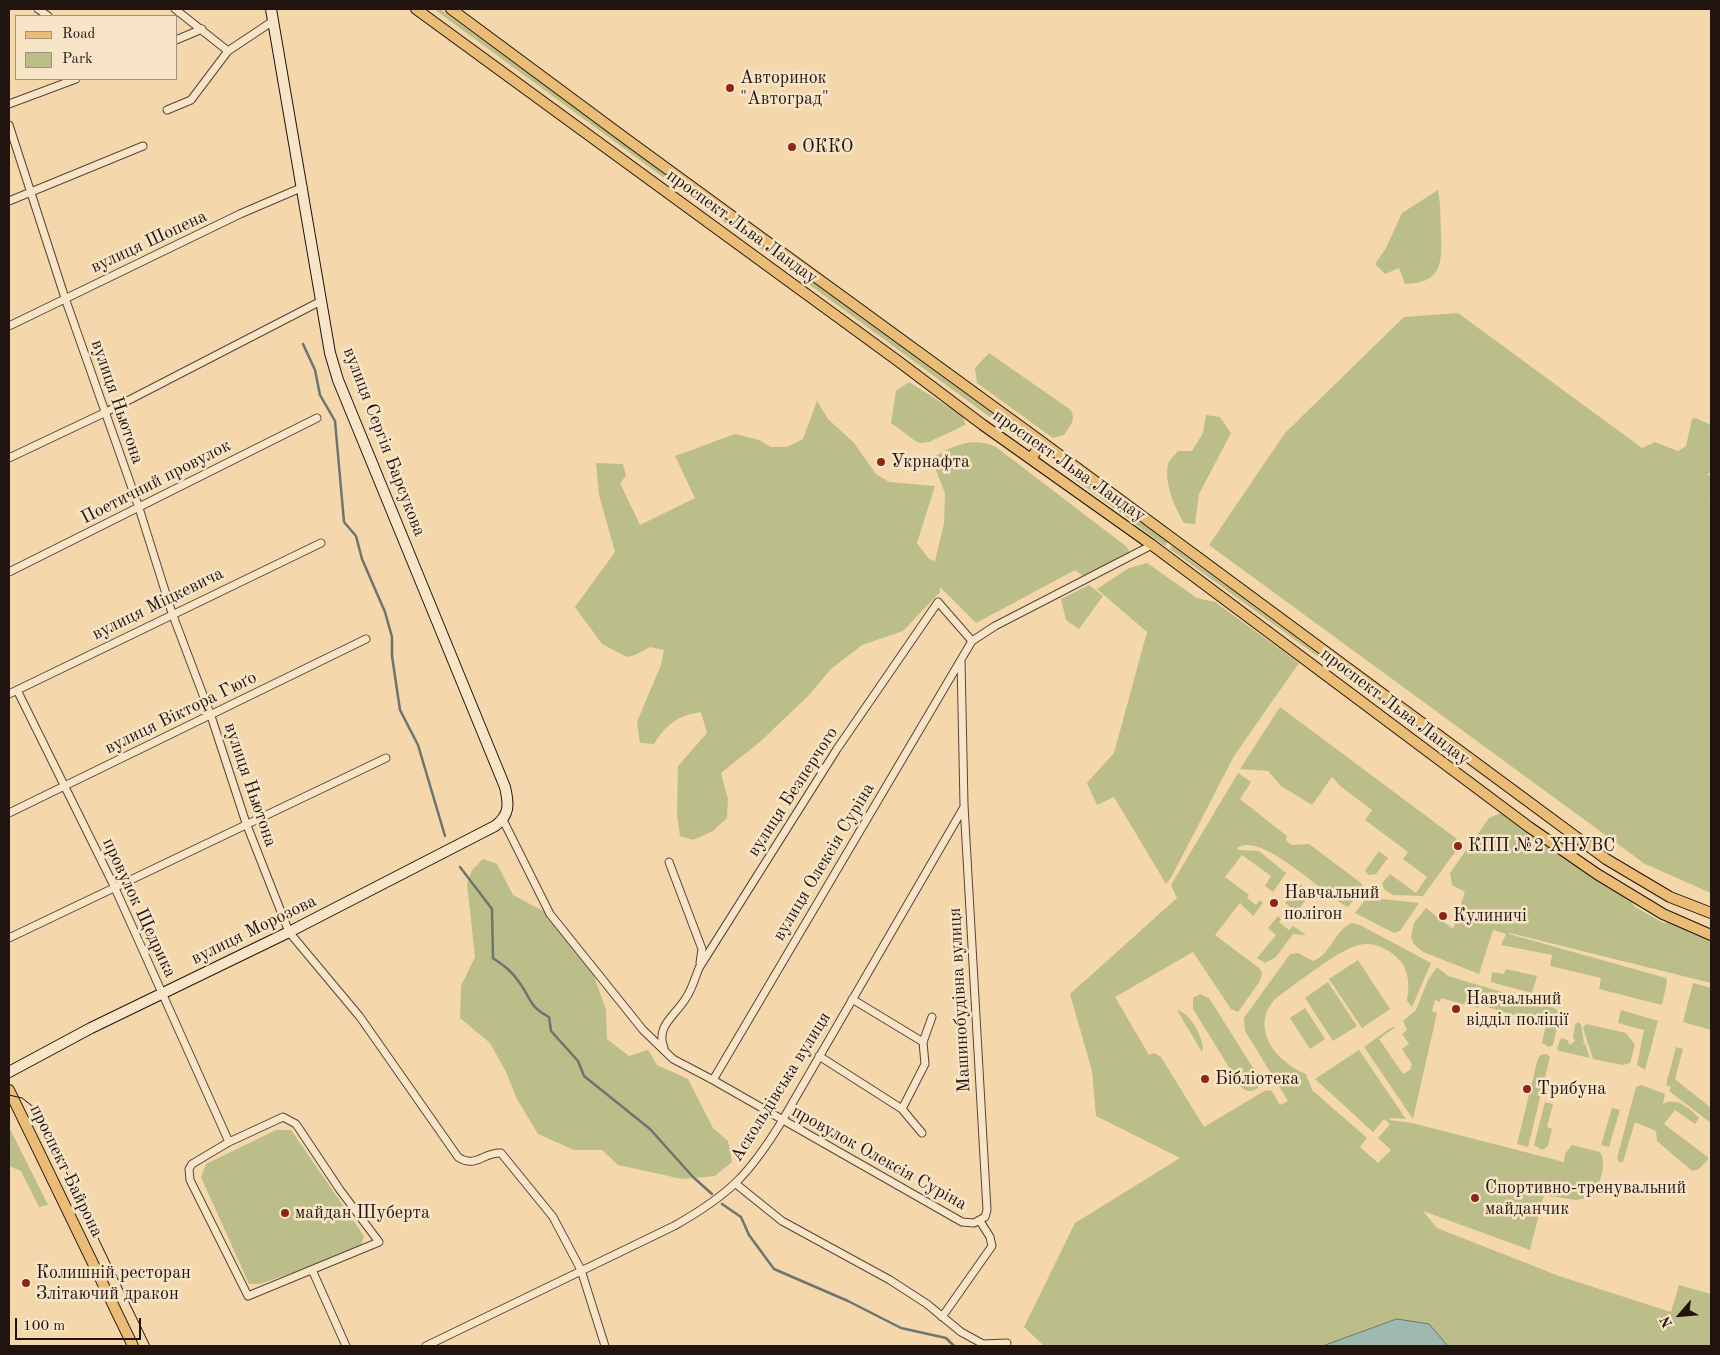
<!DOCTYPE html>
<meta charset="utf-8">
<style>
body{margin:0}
#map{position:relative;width:1720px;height:1355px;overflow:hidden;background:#f4d7ab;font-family:"Old Standard TT",serif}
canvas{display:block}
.frame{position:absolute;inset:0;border:10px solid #21140f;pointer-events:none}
.legend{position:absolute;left:15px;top:15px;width:162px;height:65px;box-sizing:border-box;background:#f8e5c8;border:1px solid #a2917e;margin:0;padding:6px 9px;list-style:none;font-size:15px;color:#21140f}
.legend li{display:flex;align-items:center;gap:10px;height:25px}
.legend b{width:25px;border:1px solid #a2917e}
.north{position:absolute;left:1655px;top:1290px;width:50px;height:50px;-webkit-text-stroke:4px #f8e5c8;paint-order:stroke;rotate:243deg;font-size:14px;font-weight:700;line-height:20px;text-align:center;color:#21140f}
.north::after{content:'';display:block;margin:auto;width:18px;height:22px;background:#21140f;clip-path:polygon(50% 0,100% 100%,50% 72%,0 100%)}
.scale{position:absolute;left:15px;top:1318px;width:126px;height:22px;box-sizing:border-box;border:2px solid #21140f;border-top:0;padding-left:6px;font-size:15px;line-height:18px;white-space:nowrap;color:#21140f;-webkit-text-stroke:4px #f8e5c8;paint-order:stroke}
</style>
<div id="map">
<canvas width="1720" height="1355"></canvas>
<div class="frame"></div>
<ul class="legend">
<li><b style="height:6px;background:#eabc76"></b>Road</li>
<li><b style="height:14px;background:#bbbe89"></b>Park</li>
</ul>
<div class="north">N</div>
<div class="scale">100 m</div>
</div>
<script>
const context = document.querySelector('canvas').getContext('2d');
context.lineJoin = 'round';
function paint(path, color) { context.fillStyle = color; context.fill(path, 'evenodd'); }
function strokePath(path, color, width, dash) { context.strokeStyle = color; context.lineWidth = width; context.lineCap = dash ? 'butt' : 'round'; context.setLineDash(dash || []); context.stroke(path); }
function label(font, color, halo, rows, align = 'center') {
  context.font = font + ' "Old Standard TT",serif'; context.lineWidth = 5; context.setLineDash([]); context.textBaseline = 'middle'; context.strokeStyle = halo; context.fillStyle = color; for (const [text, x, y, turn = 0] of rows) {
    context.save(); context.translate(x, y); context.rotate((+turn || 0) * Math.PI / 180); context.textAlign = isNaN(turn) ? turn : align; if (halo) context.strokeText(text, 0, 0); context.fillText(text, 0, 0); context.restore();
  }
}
paint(new Path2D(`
 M434,9H440L1034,444L1032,448Z
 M1438,190C1441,205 1440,218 1441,233C1442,264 1442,283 1405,284L1399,268L1385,274L1375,264L1386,248L1402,213Z
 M1458,313L1642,448L1655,442L1678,451L1686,446L1692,419L1696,418L1711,425V473L1707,474L1711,477V499L1708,497L1711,500V893L1645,864L1209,545L1285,433L1404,317Z
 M989,353L1071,410C1076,420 1070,426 1064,435L1053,438L977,383L975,368Z
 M909,382L963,416L965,425L929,442L920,443L914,440L891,423L896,391Z
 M817,401L828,419L854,443L876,474L889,482L935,486L917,543L929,559L935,561L944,524L945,493L931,458C955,446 970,436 996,447L1127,547L1129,551L1127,558L1084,579L1082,575L1075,570L976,623L940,587V592L903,631L862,645L831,669L808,696L761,741L721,773L728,799L727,818L713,831L693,840L680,836L677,815L678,766L707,733L701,712C679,715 666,724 654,744L640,743L637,722L661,665L664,650L650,647L635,655L627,657L602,644L575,607L615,552L599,495L596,463L623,464L626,476L620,483L640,525L695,498L675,456L735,434L759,440L771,447H787L803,439Z
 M1206,415L1220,417L1231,433L1199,494L1195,524L1184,523C1175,508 1164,483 1168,464C1169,460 1175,455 1178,451H1192L1203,433Z
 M1061,465L1168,542L1165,546L1060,468Z
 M1172,546L1495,785L1170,549Z
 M1147,563L1197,598L1215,602L1299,663L1234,756L1172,876L1166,884L1114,797L1097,805L1087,783L1114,753L1147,632L1097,589L1129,568Z
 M1089,585L1103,596L1079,629L1066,620L1061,599Z
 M1280,707L1457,839L1453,844L1458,848L1423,896L1393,895L1384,889L1382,883L1390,874L1416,893L1427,877L1403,859L1408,852L1365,820L1372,810L1340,786L1332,777L1312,805L1281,786L1268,771L1240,769Z
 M1238,773L1251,782L1240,799L1287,836L1286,840L1291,845L1309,844L1361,883L1363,887L1348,907C1325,896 1261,830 1237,848L1239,850L1259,851L1286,873L1273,892L1265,886L1271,876L1242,855L1225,877L1249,895L1247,898L1256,905L1260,900L1263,903L1253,916L1240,903L1215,935L1259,968L1262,972L1260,981L1238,1012L1231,1009L1193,952L1115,997L1149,1055L1154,1053L1161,1057L1204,1127L1266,1090L1272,1091L1280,1105L1288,1101L1245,1031L1244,1018L1290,954L1298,953L1313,961C1332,954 1334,930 1352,923L1360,925L1431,963L1412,1007L1407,1001C1410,984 1409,966 1394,955C1384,947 1372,942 1359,945C1343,947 1291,987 1275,999C1249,1028 1276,1062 1306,1074L1312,1090L1367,1138L1360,1147L1378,1163L1391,1150L1378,1138L1390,1124L1384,1119L1373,1132L1315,1079L1359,1050L1406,1119L1391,1118L1389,1120L1412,1123L1564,1162L1565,1154L1572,1145L1600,1152C1608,1163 1599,1187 1592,1197L1576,1200L1544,1195L1530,1250L1423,1211L1437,1228L1559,1276L1671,1312L1679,1285L1711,1294V1346H1448L1429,1324L1397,1319L1323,1346H1044L1024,1327L1075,1223L1180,1158L1096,1116L1092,1071L1070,994L1177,898L1171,885Z
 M1501,813L1628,897L1635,907L1664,923L1672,921L1711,935V983L1510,933L1509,934L1666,978L1667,982L1662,1005L1599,989L1601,978L1550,966L1552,955L1501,945L1506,934L1493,930L1479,974L1423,952L1413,943L1411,936L1414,923L1426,908L1453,929L1465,892L1452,885L1450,873L1489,818Z
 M1379,851L1388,858L1376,874L1369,875L1365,871Z
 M483,859L497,864L513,895L545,912L593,973L606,1010L607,1039L629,1056L648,1050L657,1065L688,1079L713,1128L728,1141L732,1162L715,1176L682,1179L618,1165L602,1150H574L538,1134L517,1099L506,1072L490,1043L460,1018L461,986L475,957L467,884L472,870Z
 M1300,884L1311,892L1297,912L1285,903Z
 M1370,893L1382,899L1419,903L1400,931L1394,933L1355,913Z
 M1278,916L1281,919L1279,922L1289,930L1293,926L1306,935L1293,934L1276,957L1265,963L1257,958L1276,935L1268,928Z
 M1358,960L1390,1009L1362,1028L1329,979Z
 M1437,967L1448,976L1552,1007L1558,1011L1559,1019L1553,1045L1549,1047L1542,1043L1546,1025L1481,1005L1478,1008L1441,998L1440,1002L1435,1000L1432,1011L1437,1013L1413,1119L1364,1047L1389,1029L1397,1026L1379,1039L1403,1074L1410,1070L1412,1064L1402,1049L1409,1044L1402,1034L1407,1030L1403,1021L1416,1010L1428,980Z
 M1506,969L1537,976L1532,993L1491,982L1492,972L1504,974Z
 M1328,982L1357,1026L1333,1041L1305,998Z
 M1693,983L1711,988V1030L1683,1022Z
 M1200,994L1209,998L1260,1079L1258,1088C1252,1092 1248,1092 1242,1088L1193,1009V998Z
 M1305,1008L1325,1039L1310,1049L1290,1018Z
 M1177,1010C1190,1013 1201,1034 1203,1047L1202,1052Z
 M1621,1010L1658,1021L1645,1070L1637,1065L1644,1030L1618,1023Z
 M1578,1022L1581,1024L1584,1042L1582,1044H1585L1590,1058L1559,1051L1557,1048L1561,1038L1567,1040L1570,1045L1575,1041L1573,1037L1575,1025Z
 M1586,1024L1626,1033L1635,1045L1630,1063L1623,1065L1593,1059L1583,1028Z
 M1676,1047L1683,1049L1675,1079L1711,1108V1123L1669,1091L1671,1087L1666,1085Z
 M1547,1054L1550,1057L1528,1147L1517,1144L1538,1058L1541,1055Z
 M1641,1085L1665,1094L1663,1104C1676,1096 1690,1108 1699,1118L1695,1124L1675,1110L1664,1124L1709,1158L1699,1169L1692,1171L1657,1141L1656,1131L1635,1122L1623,1162H1619L1617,1158L1636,1087Z
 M1545,1102L1553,1104L1547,1127L1552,1129L1548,1146L1542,1150L1534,1145Z
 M1612,1108L1620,1110L1609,1147L1601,1145Z
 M9,1127L48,1205L39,1207L21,1171L9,1166Z
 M276,1130H291L364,1236L361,1245L343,1255L260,1284H249L201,1177L206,1164Z`), '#bbbe89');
const water = new Path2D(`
 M1397,1319L1429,1324L1448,1346H1323Z`);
paint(water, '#9eb8b2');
strokePath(water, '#6c7671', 1);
strokePath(new Path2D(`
 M303,344L315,370L320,395L335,421L344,522L356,536L362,559L385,612L392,637V656L400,710L418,745L445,836
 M460,867L492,909L493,958C503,965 512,971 519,982C532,999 528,1006 549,1017L551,1031L578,1061L584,1076L650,1129L693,1177L712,1194
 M722,1204L741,1217L749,1235L774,1269L848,1301L901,1328L946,1338L954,1346`), '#6c7671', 2.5);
const minor = new Path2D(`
 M38,9L48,16
 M175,9L228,51
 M176,40L202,29
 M9,104L76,79
 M167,110L191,100L228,51L273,21
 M9,125L65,298L139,508L172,613L211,716L246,823L289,932L360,1017L458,1157C476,1169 483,1152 501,1153L553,1217L581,1270L605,1346
 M9,201L143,146
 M9,326L240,214L303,187
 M9,458L104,413L321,301
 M9,572L317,418
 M17,690L114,886L229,1142
 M9,694L321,543
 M9,813L366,639
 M503,820L550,914L643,1030L673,1059L713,1080L962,1222L974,1223L985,1217L987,1210L964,805L961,660
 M669,862L702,949L700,963
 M9,938L386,758
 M852,999L923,1042
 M664,1048C655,1026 676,1015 686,998C692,989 695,978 699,968L837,749L938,602L972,641
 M819,1056L902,1109
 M713,1080L972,641L995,626L1152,545
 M283,1117L296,1124L340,1190L379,1242L248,1296L190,1180L189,1169L192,1164L229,1142Z
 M922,1133L902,1109L925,1064L923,1042L932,1017
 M736,1184L782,1221L890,1280L927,1304L961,1332L983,1344L1007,1343
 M313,1272L346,1346
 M942,1317L992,1246L990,1237L980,1221
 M426,1346L674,1226C729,1195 749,1175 782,1121L964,807`);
const secondary = new Path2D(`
 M9,1072L91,1028L289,932L495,826C510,815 509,804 505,787L338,380L330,353L271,9`);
const primary = new Path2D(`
 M416,9L898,361L983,425L1152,545L1529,827L1597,874L1663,914L1711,935
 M451,9L629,141L1042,442L1606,859L1670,897L1711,913
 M1031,459L1042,442
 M9,1090L133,1346`);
strokePath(minor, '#564536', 9);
strokePath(secondary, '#21140f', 12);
strokePath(primary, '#21140f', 12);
strokePath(minor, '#f8e5c8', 7);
strokePath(secondary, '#f8e5c8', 10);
strokePath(primary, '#eabc76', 10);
strokePath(new Path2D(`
 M9,1095L22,1098L36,1109L150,1346`), '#21140f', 1);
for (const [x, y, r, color] of [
 [730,88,5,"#8f2418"],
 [792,147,5,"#8f2418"],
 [881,462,5,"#8f2418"],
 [1458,846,5,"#8f2418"],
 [1274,903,5,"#8f2418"],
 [1443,916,5,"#8f2418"],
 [1456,1009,5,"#8f2418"],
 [1205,1079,5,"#8f2418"],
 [1527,1089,5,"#8f2418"],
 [1475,1198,5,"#8f2418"],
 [285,1213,5,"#8f2418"],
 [26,1283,5,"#8f2418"]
]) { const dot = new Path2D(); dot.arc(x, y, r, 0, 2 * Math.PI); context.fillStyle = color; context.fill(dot); strokePath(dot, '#f8e5c8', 2); }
label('18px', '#21140f', '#f8e5c8', [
 ["Авторинок",740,78],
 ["\"Автоград\"",740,99],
 ["ОККО",802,147],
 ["Укрнафта",891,462],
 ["КПП №2 ХНУВС",1468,846],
 ["Навчальний",1284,893],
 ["полігон",1284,914],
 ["Кулиничі",1453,916],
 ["Навчальний",1466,999],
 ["відділ поліції",1466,1020],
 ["Бібліотека",1215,1079],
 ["Трибуна",1537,1089],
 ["Спортивно-тренувальний",1485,1188],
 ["майданчик",1485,1209],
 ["майдан Шуберта",295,1213],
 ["Колишній ресторан",36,1273],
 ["Злітаючий дракон",36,1294]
], 'left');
label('18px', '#21140f', '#f8e5c8', [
 ["проспект Льва Ландау",742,227,36],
 ["вулиця Шопена",149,242,-25],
 ["вулиця Ньютона",117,402,71],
 ["вулиця Сергія Барсукова",384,442,69],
 ["проспект Льва Ландау",1069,466,35],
 ["Поетичний провулок",156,482,-27],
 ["вулиця Міцкевича",158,604,-26],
 ["проспект Льва Ландау",1395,707,37],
 ["вулиця Віктора Гюґо",181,713,-26],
 ["вулиця Ньютона",250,785,71],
 ["вулиця Безперчого",793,792,-57],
 ["вулиця Олексія Суріна",824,862,-59],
 ["провулок Щедрика",139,908,65],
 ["вулиця Морозова",254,930,-26],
 ["Машинобудівна вулиця",960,1000,-93],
 ["Аскольдівська вулиця",781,1087,-58],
 ["провулок Олексія Суріна",879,1158,29],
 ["проспект Байрона",66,1171,64]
]);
</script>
